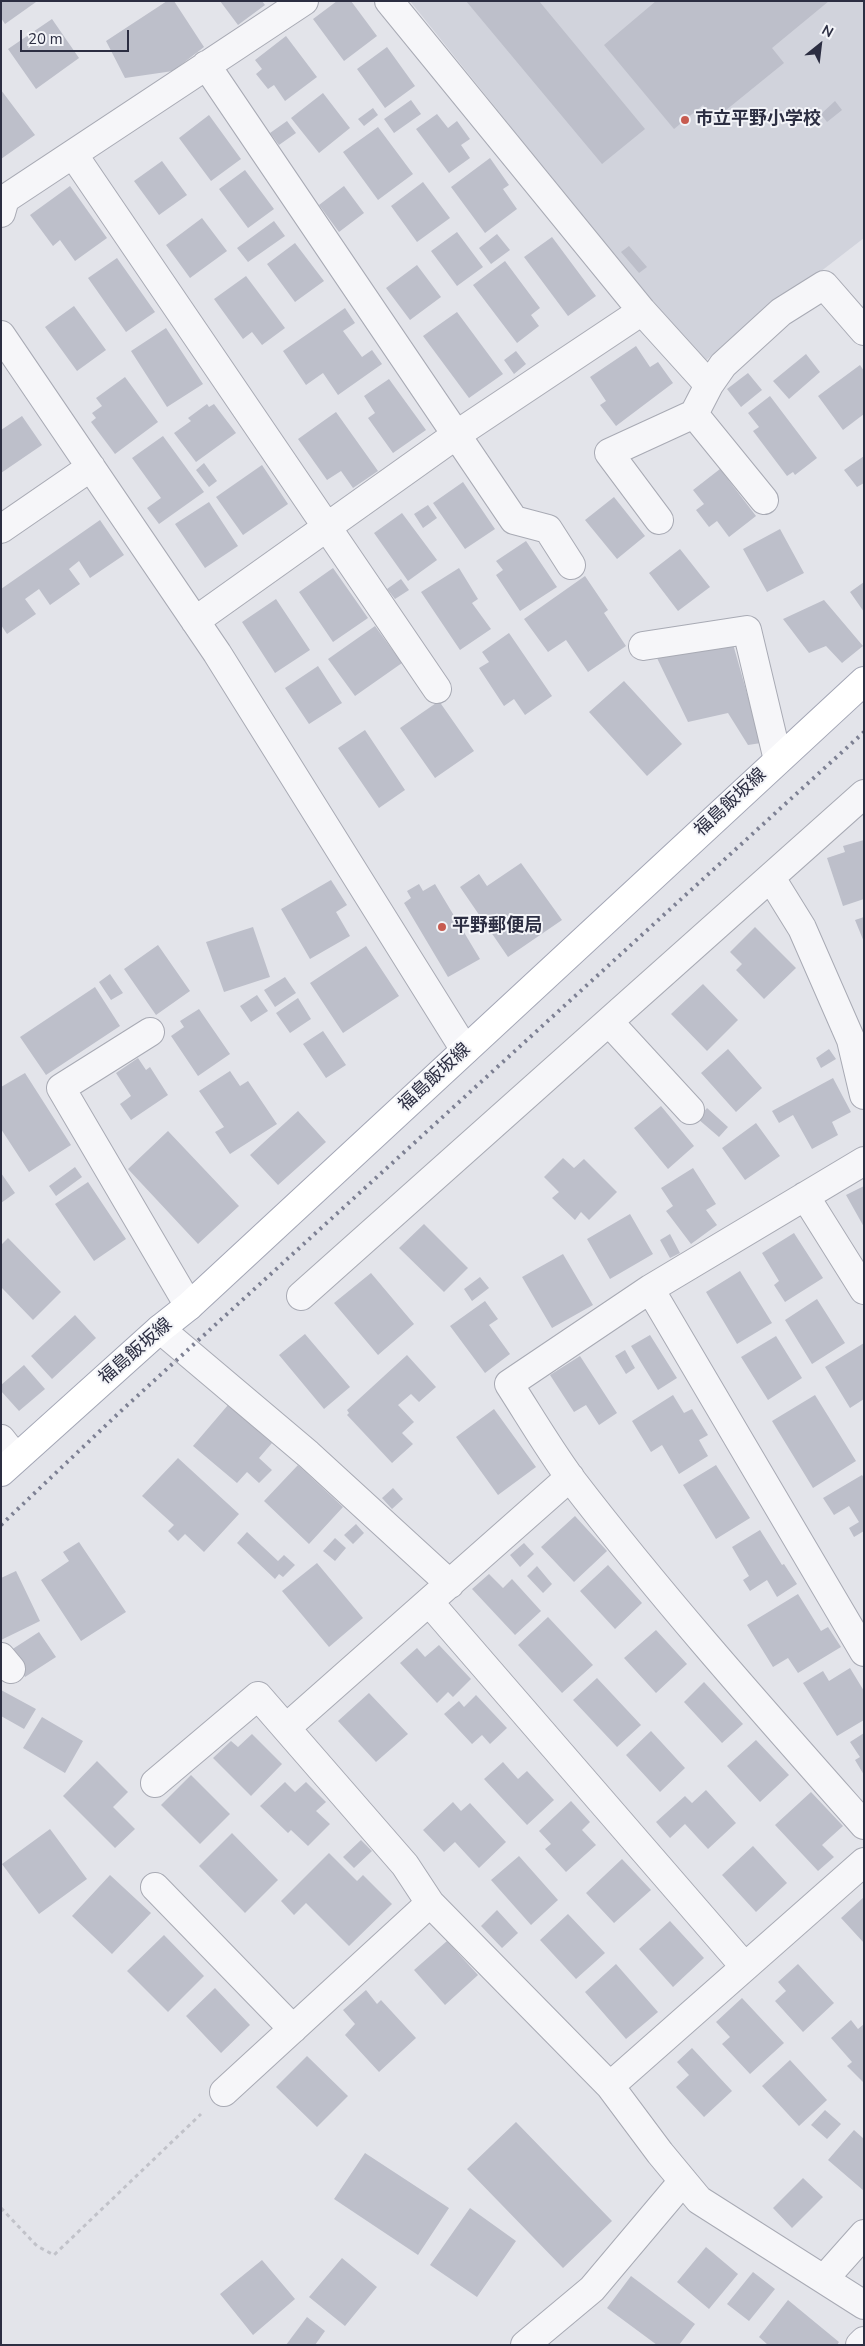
<!DOCTYPE html>
<meta charset="utf-8">
<style>
body{margin:0}
#map{position:relative;width:865px;height:2346px;overflow:hidden;background:#e3e4ea;font-family:"Nunito Sans",sans-serif}
canvas{display:block}
.frame{position:absolute;inset:0;border:2px solid #2c2e42;pointer-events:none}
.north{position:absolute;left:795px;top:20px;width:50px;height:50px;-webkit-text-stroke:4px #f3f4f8;paint-order:stroke;rotate:29deg;font-size:14px;font-weight:700;line-height:20px;text-align:center;color:#2c2e42}
.north::after{content:'';display:block;margin:auto;width:18px;height:22px;background:#2c2e42;clip-path:polygon(50% 0,100% 100%,50% 72%,0 100%)}
.scale{position:absolute;left:20px;top:30px;width:109px;height:22px;box-sizing:border-box;border:2px solid #2c2e42;border-top:0;padding-left:6px;font-size:15px;line-height:18px;white-space:nowrap;color:#2c2e42;-webkit-text-stroke:4px #f3f4f8;paint-order:stroke}
</style>
<div id="map">
<canvas width="865" height="2346"></canvas>
<div class="frame"></div>
<div class="north">N</div>
<div class="scale">20 m</div>
</div>
<script>
const context = document.querySelector('canvas').getContext('2d');
context.lineJoin = 'round';
function paint(path, color) { context.fillStyle = color; context.fill(path, 'evenodd'); }
function strokePath(path, color, width, dash) { context.strokeStyle = color; context.lineWidth = width; context.lineCap = dash ? 'butt' : 'round'; context.setLineDash(dash || []); context.stroke(path); }
function label(font, color, halo, rows, align = 'center') {
  context.font = font + ' "Nunito Sans","Noto Sans JP",sans-serif'; context.lineWidth = 4; context.setLineDash([]); context.textBaseline = 'middle'; context.strokeStyle = halo; context.fillStyle = color; for (const [text, x, y, turn = 0] of rows) {
    context.save(); context.translate(x, y); context.rotate((+turn || 0) * Math.PI / 180); context.textAlign = isNaN(turn) ? turn : align; if (halo) context.strokeText(text, 0, 0); context.fillText(text, 0, 0); context.restore();
  }
}
paint(new Path2D(`
 M410,1H864V238L701,364Z`), '#d1d3dc');
paint(new Path2D(`
 M1,1H36V2L5,24L1,18Z
 M167,1H174L204,47L173,71L125,78L106,41Z
 M220,1H262L265,5L238,25Z
 M337,1H351L377,36L344,61L313,19Z
 M466,1H539L645,129L602,164Z
 M656,1H829L772,48L784,63L715,119L703,105L674,129L604,45Z
 M52,19L79,58L36,89L8,49Z
 M286,36L317,77L285,101L274,85L268,89L256,74L262,69L255,60Z
 M387,47L415,86L385,108L357,69Z
 M1,90L35,135L1,159Z
 M323,93L350,128L319,153L291,118Z
 M411,100L421,114L394,133L384,119Z
 M835,101L842,110L827,122L821,114Z
 M373,108L378,115L364,126L358,119Z
 M437,114L448,128L457,121L470,139L461,145L470,158L449,173L416,129Z
 M209,115L241,159L211,181L179,138Z
 M287,121L296,133L279,145L270,133Z
 M378,127L413,174L378,200L343,152Z
 M490,158L509,185L503,189L517,209L485,233L451,187Z
 M162,161L187,195L159,215L134,181Z
 M245,170L274,209L248,228L219,189Z
 M423,182L450,218L417,242L391,206Z
 M70,186L107,238L75,261L60,240L53,246L30,215Z
 M344,186L364,213L339,232L319,205Z
 M202,218L227,251L190,278L166,245Z
 M274,221L285,236L248,262L237,248Z
 M457,232L483,267L457,286L431,251Z
 M497,234L510,250L491,264L479,248Z
 M552,237L596,296L568,316L524,257Z
 M295,243L324,281L295,302L267,264Z
 M629,246L647,267L639,273L621,252Z
 M117,258L155,312L126,332L88,278Z
 M505,261L540,308L531,315L539,326L517,343L473,285Z
 M417,265L441,297L410,320L386,288Z
 M246,276L285,328L262,345L252,332L243,339L214,299Z
 M74,306L106,350L77,371L45,327Z
 M345,308L355,323L343,331L362,357L372,350L382,364L338,395L323,373L306,385L283,351Z
 M457,312L503,374L469,398L423,336Z
 M166,328L203,384L167,407L131,351Z
 M636,346L650,367L658,362L673,383L616,426L600,405L606,401L590,377Z
 M516,351L526,364L514,374L504,360Z
 M806,354L820,372L789,399L773,381Z
 M860,365L864,371V414L843,430L818,396Z
 M748,373L762,390L741,407L727,389Z
 M125,377L158,422L115,454L91,422L96,418L92,413L102,406L96,398Z
 M389,379L426,430L393,453L368,418L375,413L364,396Z
 M770,396L817,458L795,475L793,472L787,476L753,431L759,427L748,413Z
 M207,404L209,407L214,404L236,433L196,462L174,433L191,421L188,418Z
 M336,412L378,471L353,488L341,471L327,480L298,439Z
 M22,416L42,445L1,473V430Z
 M163,436L204,492L159,524L147,508L161,498L132,458Z
 M864,456V483L857,487L844,470Z
 M204,463L217,481L209,487L196,470Z
 M262,465L288,504L243,535L216,497Z
 M720,469L756,516L729,537L717,521L709,527L696,510L704,504L693,490Z
 M463,482L495,529L465,549L433,503Z
 M614,497L645,536L617,559L585,520Z
 M209,502L238,546L205,568L175,524Z
 M428,505L437,518L423,528L414,514Z
 M402,513L437,560L408,581L374,533Z
 M100,520L124,555L90,578L79,561L69,569L80,584L50,605L39,589L25,599L36,614L7,634L1,625V589Z
 M780,529L804,573L767,592L743,549Z
 M526,541L557,587L520,611L496,575L503,570L496,561Z
 M680,549L710,587L678,611L649,573Z
 M333,568L368,618L333,642L299,592Z
 M459,568L478,599L472,603L491,629L460,650L421,592Z
 M585,576L608,610L604,613L626,646L588,672L566,640L548,652L524,619Z
 M401,579L409,590L395,599L387,589Z
 M864,582V612L850,592Z
 M276,599L310,650L275,673L242,622Z
 M824,600L863,646L842,663L826,646L809,653L783,619Z
 M375,626L402,663L355,696L328,659Z
 M509,633L552,696L525,715L514,699L504,706L479,668L489,662L482,652Z
 M733,644L761,743L748,745L728,713L688,722L657,658Z
 M318,666L342,703L309,724L285,688Z
 M624,681L682,744L647,776L589,712Z
 M439,701L474,751L435,778L400,728Z
 M365,730L405,790L379,808L338,748Z
 M864,840V899L843,906L827,858L845,852L843,846Z
 M521,863L562,920L508,957L460,887L479,874L487,886Z
 M331,880L347,905L336,912L350,936L310,959L281,909Z
 M419,884L423,891L435,884L480,959L448,977L404,903L411,898L407,891Z
 M864,917V942L855,920Z
 M253,927L270,977L224,992L206,942Z
 M755,927L796,968L764,999L736,970L742,964L730,952Z
 M158,945L190,991L156,1015L124,969Z
 M366,946L399,996L343,1033L310,983Z
 M110,974L123,993L111,1000L99,982Z
 M285,977L296,993L275,1007L264,990Z
 M703,984L738,1020L707,1051L671,1014Z
 M95,987L120,1026L46,1075L20,1037Z
 M257,995L268,1011L251,1022L240,1006Z
 M298,998L311,1019L290,1033L276,1013Z
 M199,1009L230,1054L198,1076L171,1036L184,1027L180,1021Z
 M323,1031L346,1065L326,1078L303,1044Z
 M728,1049L762,1088L736,1112L701,1073Z
 M829,1049L836,1059L821,1068L816,1058Z
 M138,1058L146,1070L150,1067L168,1095L131,1120L120,1104L131,1096L116,1073Z
 M230,1071L240,1086L248,1081L277,1124L230,1154L215,1132L224,1127L199,1091Z
 M25,1073L71,1145L29,1172L1,1129V1087Z
 M833,1078L851,1112L832,1122L838,1135L812,1149L793,1115L779,1123L772,1111Z
 M661,1106L694,1146L668,1169L634,1128Z
 M707,1108L728,1127L719,1137L698,1119Z
 M298,1111L326,1142L278,1185L250,1155Z
 M756,1123L780,1156L745,1180L722,1148Z
 M168,1131L239,1206L198,1244L128,1169Z
 M563,1158L574,1168L584,1159L617,1192L589,1220L581,1212L575,1220L552,1198L559,1192L544,1177Z
 M75,1167L82,1177L56,1196L49,1186Z
 M693,1168L716,1204L706,1210L717,1225L691,1244L666,1211L673,1206L661,1188Z
 M1,1173L15,1193L1,1203Z
 M88,1182L126,1239L94,1261L55,1204Z
 M864,1186V1227L846,1195Z
 M630,1214L653,1254L610,1279L587,1239Z
 M424,1224L468,1268L444,1292L399,1248Z
 M794,1233L823,1278L785,1302L774,1285L779,1281L762,1253Z
 M670,1234L680,1253L670,1258L660,1240Z
 M8,1238L61,1292L33,1320L1,1287V1245Z
 M563,1254L593,1305L552,1328L522,1277Z
 M740,1271L772,1323L737,1344L706,1292Z
 M371,1273L414,1324L378,1355L334,1303Z
 M480,1277L489,1288L472,1301L464,1289Z
 M817,1299L845,1343L812,1364L785,1320Z
 M485,1301L498,1319L489,1325L510,1354L485,1373L450,1326Z
 M75,1315L96,1338L52,1379L31,1356Z
 M305,1334L350,1387L324,1409L279,1355Z
 M650,1335L677,1378L658,1390L631,1346Z
 M776,1336L802,1378L768,1400L741,1357Z
 M864,1343V1399L850,1408L825,1367Z
 M625,1350L635,1368L626,1374L615,1356Z
 M407,1355L436,1387L419,1402L411,1394L398,1405L414,1422L402,1433L413,1444L392,1463L347,1415L349,1413L347,1410Z
 M580,1356L617,1413L599,1425L586,1405L574,1412L550,1375Z
 M24,1365L45,1389L19,1411L1,1391V1385Z
 M673,1395L684,1413L692,1409L708,1435L699,1440L708,1456L679,1474L662,1445L651,1452L632,1421Z
 M815,1395L856,1461L813,1488L772,1421Z
 M228,1405L272,1443L259,1458L272,1470L259,1483L247,1472L237,1483L193,1446Z
 M494,1409L536,1467L498,1495L456,1437Z
 M178,1458L239,1514L204,1552L185,1534L178,1541L168,1531L174,1525L142,1496Z
 M298,1465L343,1507L309,1544L264,1501Z
 M716,1465L750,1518L716,1539L683,1485Z
 M862,1475L864,1478V1531L854,1537L849,1528L859,1522L849,1506L834,1515L823,1498Z
 M393,1488L403,1499L392,1509L382,1498Z
 M575,1516L607,1551L574,1582L541,1547Z
 M356,1524L364,1533L353,1544L344,1535Z
 M760,1530L782,1565L784,1564L797,1584L777,1597L767,1580L750,1591L743,1580L749,1576L732,1547Z
 M247,1532L278,1561L284,1555L295,1565L283,1577L279,1574L275,1579L237,1543Z
 M335,1538L346,1548L335,1561L323,1551Z
 M79,1542L126,1612L81,1641L41,1580L69,1561L63,1552Z
 M524,1543L534,1554L520,1567L510,1555Z
 M317,1563L363,1618L329,1647L282,1591Z
 M608,1565L642,1603L615,1629L580,1591Z
 M537,1566L552,1584L543,1593L527,1576Z
 M16,1571L40,1621L1,1640V1578Z
 M489,1574L503,1588L512,1579L541,1611L515,1635L472,1589Z
 M798,1594L821,1631L828,1627L841,1647L798,1673L788,1658L773,1667L747,1625Z
 M548,1617L593,1665L562,1693L518,1645Z
 M656,1630L687,1664L656,1693L624,1658Z
 M39,1632L56,1657L25,1677L8,1652Z
 M439,1645L471,1679L453,1697L448,1692L437,1703L400,1663L417,1648L425,1657Z
 M850,1668L864,1691V1720L837,1736L803,1683L823,1671L829,1681Z
 M597,1678L641,1725L617,1747L573,1700Z
 M704,1682L743,1724L722,1743L684,1702Z
 M1,1690L36,1709L24,1729L1,1716Z
 M369,1693L408,1734L376,1762L338,1721Z
 M476,1695L507,1728L490,1744L482,1735L472,1744L444,1714L459,1701L464,1707Z
 M42,1717L83,1741L65,1773L23,1748Z
 M651,1731L685,1768L660,1792L626,1755Z
 M864,1733V1775L855,1760L860,1757L850,1742Z
 M252,1734L282,1764L251,1796L213,1758L231,1741L238,1747Z
 M756,1740L789,1775L760,1802L727,1766Z
 M97,1761L128,1792L113,1807L135,1829L115,1848L63,1796Z
 M503,1762L518,1779L527,1771L554,1800L527,1825L484,1779Z
 M191,1775L230,1814L200,1844L161,1805Z
 M285,1782L295,1792L306,1782L326,1802L316,1811L330,1824L308,1846L291,1830L288,1833L260,1806Z
 M706,1790L736,1823L708,1849L685,1824L670,1838L656,1822L685,1796L692,1803Z
 M811,1792L843,1826L822,1845L834,1857L818,1871L775,1825Z
 M571,1801L590,1822L582,1830L596,1845L566,1872L545,1849L551,1844L539,1831Z
 M453,1802L461,1811L470,1803L506,1842L479,1868L455,1842L444,1852L423,1830Z
 M50,1829L87,1879L39,1914L2,1864Z
 M232,1833L278,1880L245,1913L199,1866Z
 M361,1840L372,1851L354,1868L343,1857Z
 M753,1846L787,1883L756,1912L722,1875Z
 M329,1853L357,1881L363,1875L392,1904L349,1946L306,1903L294,1915L281,1901Z
 M519,1856L558,1900L531,1925L491,1880Z
 M622,1859L651,1890L614,1923L586,1893Z
 M110,1875L151,1913L112,1954L72,1916Z
 M864,1897V1943L841,1918Z
 M497,1910L518,1933L502,1948L481,1926Z
 M568,1914L605,1953L576,1979L540,1940Z
 M670,1921L704,1958L673,1987L639,1949Z
 M164,1935L204,1976L168,2012L127,1971Z
 M447,1941L478,1975L445,2005L414,1970Z
 M616,1964L658,2012L626,2039L585,1992Z
 M798,1964L834,2003L803,2032L775,2001L786,1991L778,1982Z
 M215,1988L250,2025L221,2053L186,2016Z
 M366,1990L377,2004L381,2000L416,2038L379,2072L345,2035L355,2024L343,2010Z
 M742,1998L784,2043L750,2074L722,2044L730,2037L716,2022Z
 M851,2020L858,2029L864,2024V2083L847,2066L852,2062L831,2038Z
 M692,2048L732,2091L704,2117L676,2087L689,2075L677,2062Z
 M307,2056L348,2096L317,2127L276,2087Z
 M790,2060L827,2100L799,2126L762,2086Z
 M825,2110L841,2124L827,2139L811,2125Z
 M516,2122L612,2221L563,2268L467,2169Z
 M854,2130L864,2139V2191L828,2160Z
 M365,2153L449,2208L418,2255L334,2199Z
 M803,2178L823,2197L792,2228L773,2208Z
 M470,2208L516,2241L477,2297L430,2265Z
 M706,2247L738,2274L709,2309L677,2282Z
 M342,2258L377,2287L345,2326L309,2297Z
 M262,2260L295,2299L253,2335L220,2294Z
 M753,2272L775,2289L749,2321L727,2304Z
 M631,2276L695,2324L679,2345H657L607,2308Z
 M788,2300L839,2342L837,2345H768L759,2337Z
 M307,2317L325,2331L315,2345H286Z`), '#bdbfca');
const minor = new Path2D(`
 M389,1L642,311L709,385
 M206,65L514,520L548,529L571,565
 M73,154L437,689
 M1,213L5,199L304,1
 M1,335L217,653L465,1050
 M694,414L764,500
 M659,520L609,453L694,414L709,385L723,365L781,312L824,285L864,331
 M1,529L91,467
 M195,621L456,435L642,311
 M643,646L747,630L778,760
 M771,878L802,928L851,1040L864,1095
 M609,1022L690,1110
 M150,1032L61,1088L189,1306
 M864,1161L650,1289L509,1384C529,1415 549,1449 571,1479C663,1599 764,1712 864,1825
 M805,1196L864,1290
 M650,1289L864,1652
 M301,1296L864,794
 M160,1329L308,1454L450,1584
 M1,1439L16,1458
 M429,1602L745,1967
 M1,1657L11,1669
 M286,1728L570,1477
 M155,1783L258,1696L405,1865L430,1903L610,2086L660,2153L699,2200L864,2305
 M155,1887L293,2029
 M610,2086L864,1862
 M224,2092L430,1903
 M824,2279L864,2234
 M525,2345L592,2289L683,2181
 M860,2345L864,2341`);
const major = new Path2D(`
 M1,1472L160,1329L189,1306L864,681`);
strokePath(minor, '#a8aab4', 30);
strokePath(major, '#a3a6b5', 30);
strokePath(new Path2D(`
 M1,2208L37,2246L54,2255L201,2114`), '#c1c2c9', 3, [4, 4]);
strokePath(minor, '#f6f6f9', 28);
strokePath(major, '#fff', 28);
strokePath(new Path2D(`
 M1,1525L122,1410L864,732`), '#7d8093', 4, [2.5, 5]);
for (const [x, y, r, color] of [
 [685,120,5,"#c75b50"],
 [442,927,5,"#c75b50"]
]) { const dot = new Path2D(); dot.arc(x, y, r, 0, 2 * Math.PI); context.fillStyle = color; context.fill(dot); strokePath(dot, '#f3f4f8', 2); }
label('bold 18px', '#2c2e42', '#f3f4f8', [
 ["市立平野小学校",695,120],
 ["平野郵便局",452,927]
], 'left');
label('18px', '#2c2e42', '#f3f4f8', [
 ["福島飯坂線",731,803,-43],
 ["福島飯坂線",435,1078,-43],
 ["福島飯坂線",136,1352,-41]
]);
</script>
